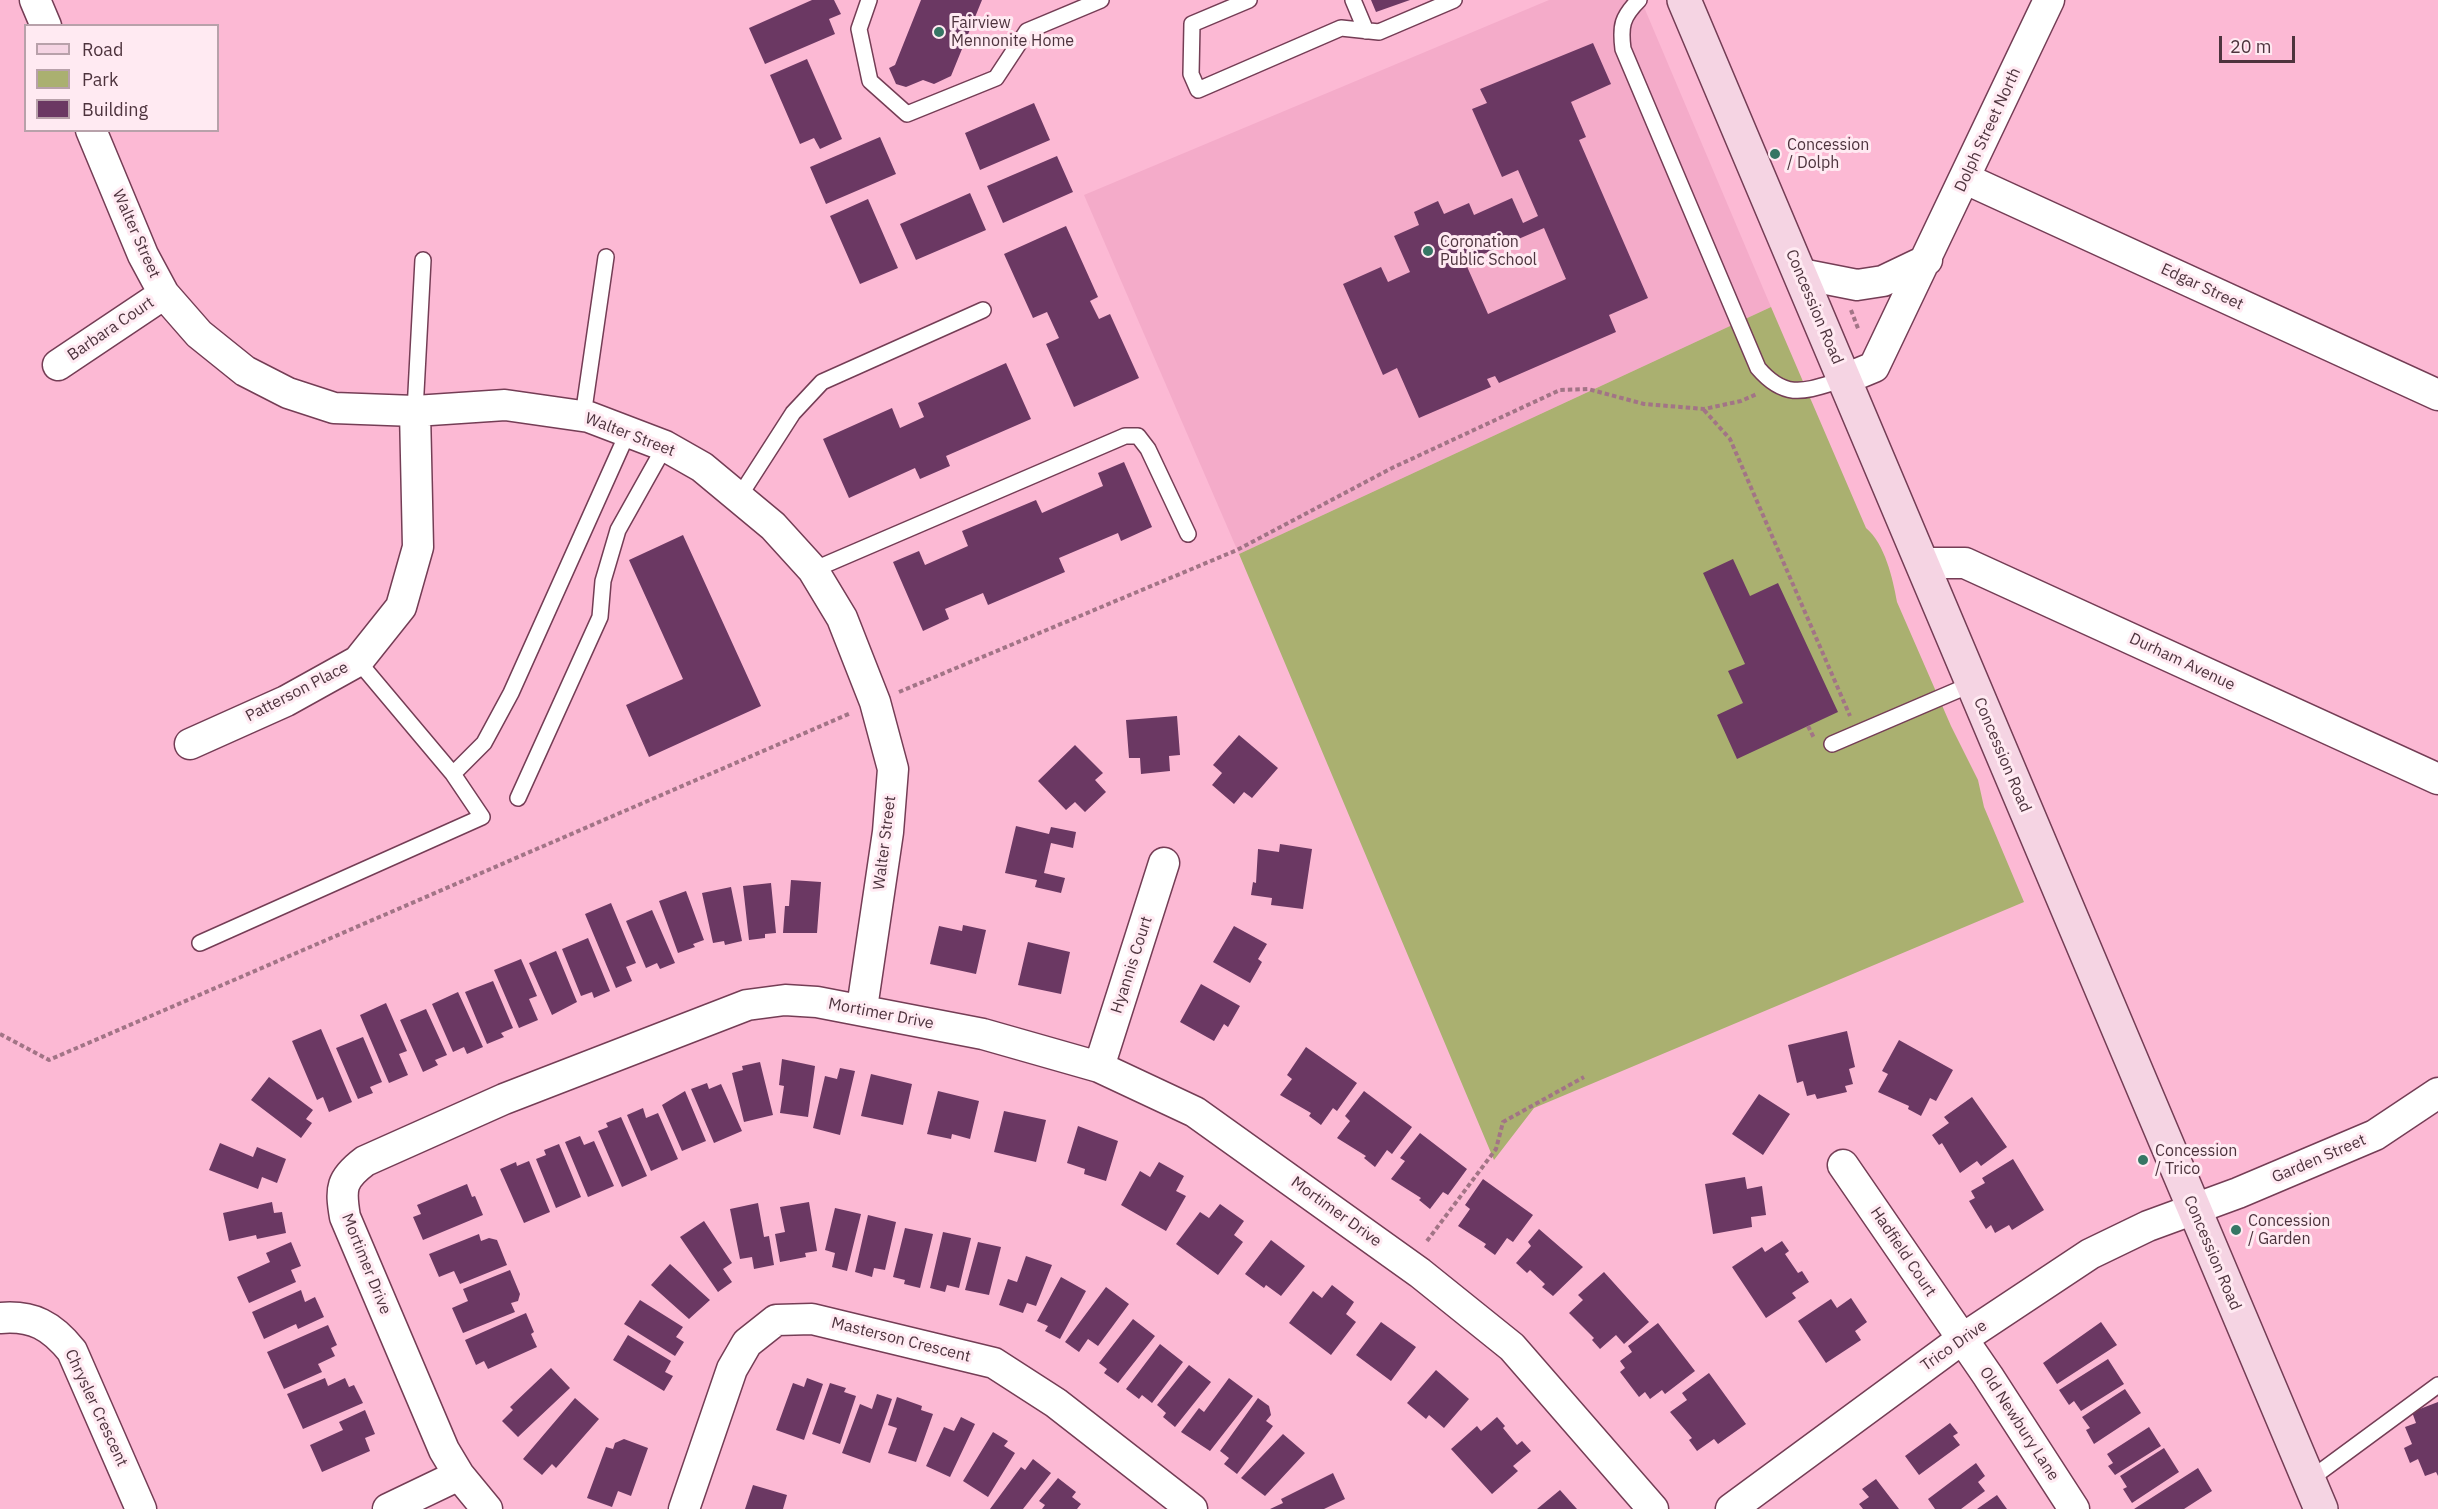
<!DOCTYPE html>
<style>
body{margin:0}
#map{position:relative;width:2438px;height:1509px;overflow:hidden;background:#fcb9d4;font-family:"IBM Plex Sans",sans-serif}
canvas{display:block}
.legend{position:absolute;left:24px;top:24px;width:195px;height:108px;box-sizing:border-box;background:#ffeaf2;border:2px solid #b8a1aa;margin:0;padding:8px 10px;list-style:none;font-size:18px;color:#4d333d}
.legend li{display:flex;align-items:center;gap:12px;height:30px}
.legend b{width:30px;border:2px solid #b8a1aa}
.scale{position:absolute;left:2219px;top:36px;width:76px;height:27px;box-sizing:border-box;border:3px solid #4d333d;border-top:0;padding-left:8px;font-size:18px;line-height:21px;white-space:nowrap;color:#4d333d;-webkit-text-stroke:4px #ffeaf2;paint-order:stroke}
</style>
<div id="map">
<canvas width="2438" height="1509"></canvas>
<ul class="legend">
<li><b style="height:8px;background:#f5d4e3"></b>Road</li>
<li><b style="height:16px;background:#aab070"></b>Park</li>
<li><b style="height:16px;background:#6b3863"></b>Building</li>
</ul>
<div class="scale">20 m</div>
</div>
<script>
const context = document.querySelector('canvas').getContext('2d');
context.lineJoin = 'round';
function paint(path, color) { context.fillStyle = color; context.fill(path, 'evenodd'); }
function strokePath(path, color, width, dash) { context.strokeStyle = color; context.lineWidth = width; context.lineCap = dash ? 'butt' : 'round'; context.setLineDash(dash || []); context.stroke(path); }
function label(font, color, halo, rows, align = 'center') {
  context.font = font + ' "IBM Plex Sans",sans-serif'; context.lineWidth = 6; context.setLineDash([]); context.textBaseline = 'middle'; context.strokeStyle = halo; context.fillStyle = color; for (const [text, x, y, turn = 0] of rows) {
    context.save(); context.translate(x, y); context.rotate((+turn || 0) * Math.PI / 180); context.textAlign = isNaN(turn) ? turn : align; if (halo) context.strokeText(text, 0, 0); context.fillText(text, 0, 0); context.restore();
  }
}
paint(new Path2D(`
 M1549,0H1641L1771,307L1239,554L1084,195Z`), '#f4abc9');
paint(new Path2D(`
 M1771,307L1866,528C1885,544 1893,579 1897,602L1951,726L1978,780L1984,807L2024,902L1534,1108L1494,1160L1239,554Z`), '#aab070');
paint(new Path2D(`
 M812,0H834L841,14L829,19L835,34L765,64L749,28Z
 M921,0H982L951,76L934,84L923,80L906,87L896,84L889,68L895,65Z
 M1371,0H1410L1376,12Z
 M1593,43L1611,84L1571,102L1586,137L1579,140L1648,298L1609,315L1616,332L1499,383L1495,376L1487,379L1491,387L1419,418L1397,368L1383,375L1343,284L1381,267L1388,282L1410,272L1394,236L1419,225L1414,212L1438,201L1444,214L1469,203L1474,215L1512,198L1523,223L1538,216L1518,170L1502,177L1472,109L1487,103L1480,89ZM1544,228L1566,279L1488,314L1465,262Z
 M807,59L842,139L820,149L814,138L800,144L770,75Z
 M1034,103L1050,140L980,170L965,133Z
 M880,137L896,174L826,204L810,167Z
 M1057,156L1073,192L1003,223L987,186Z
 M970,193L986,230L916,260L900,224Z
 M868,199L898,268L860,284L830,216Z
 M1066,226L1098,297L1090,301L1099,319L1110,314L1139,378L1074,407L1046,344L1059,338L1047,312L1033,318L1004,254Z
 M1006,363L1031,419L946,456L950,466L920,479L915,468L849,498L823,439L892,408L900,428L924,417L918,403Z
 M1124,462L1152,527L1121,541L1118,533L1059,558L1065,572L988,605L983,593L945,609L949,619L923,631L893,562L919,551L925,565L968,546L962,531L1036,500L1042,513L1103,486L1098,473Z
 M683,535L761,706L649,757L626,705L683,679L629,560Z
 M1733,559L1750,596L1778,583L1838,712L1737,759L1717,715L1743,703L1728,671L1745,664L1703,573Z
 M1177,716L1180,755L1169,756L1170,771L1141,774L1140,758H1129L1126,720Z
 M1239,735L1278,768L1252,798L1244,792L1234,804L1212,785L1222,773L1213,765Z
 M1075,745L1103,773L1095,780L1106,792L1085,812L1075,802L1066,810L1038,781Z
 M1016,826L1049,834L1051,827L1076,832L1073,848L1051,843L1044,873L1065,878L1061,893L1035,887L1037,880L1005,873Z
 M1280,844L1312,849L1303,909L1271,905L1272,898L1251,895L1253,882L1256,883L1258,849L1279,852Z
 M791,880L821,882L817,933H783L785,906H789Z
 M771,883L776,933L765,934V938L749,940L743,886Z
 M731,887L742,941L725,945L724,941L713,943L702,893Z
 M686,891L704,940L693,944L695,947L678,953L659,901Z
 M611,903L636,963L626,967L632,981L616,988L585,914Z
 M652,910L675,963L660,969L657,963L646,968L626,921Z
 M963,925L986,930L976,974L930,964L939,926L962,931Z
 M1234,926L1267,944L1258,959L1262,962L1250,983L1213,962Z
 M588,938L610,991L594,998L592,992L581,996L562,949Z
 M1028,942L1070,952L1061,994L1018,985Z
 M556,951L577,1002L552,1015L529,963Z
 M521,959L537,996L529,999L538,1020L519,1028L494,970Z
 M493,981L513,1028L501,1033L504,1037L487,1044L465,992Z
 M1201,984L1240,1006L1228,1027L1224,1024L1214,1041L1180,1022Z
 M458,992L483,1047L467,1054L464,1047L453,1052L432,1004Z
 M386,1003L407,1051L399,1054L408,1075L389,1083L360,1015Z
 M426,1009L447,1055L435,1060L438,1065L423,1072L400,1020Z
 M321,1029L352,1102L329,1112L323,1097L317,1100L292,1041Z
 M1847,1031L1855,1067L1849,1069L1853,1084L1845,1086L1847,1092L1817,1099L1815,1094L1807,1096L1803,1081L1797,1083L1788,1045Z
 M363,1037L382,1082L370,1087L373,1093L358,1099L336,1048Z
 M1899,1040L1953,1070L1936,1101L1930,1098L1921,1116L1908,1109L1909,1106L1878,1092L1888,1074L1882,1071Z
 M1306,1047L1357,1083L1337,1111L1333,1108L1321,1125L1309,1116L1311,1113L1280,1095L1292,1079L1287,1075Z
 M782,1059L815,1066L808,1117L780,1113L784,1086L779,1085Z
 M760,1062L773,1115L744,1122L732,1073L743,1070L742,1066Z
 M840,1068L855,1071L840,1135L813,1128L825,1076L837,1079Z
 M871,1074L912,1084L903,1125L861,1116Z
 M269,1077L313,1110L306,1119L312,1123L301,1138L251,1100Z
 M707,1083L709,1089L721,1084L742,1131L714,1143L691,1089Z
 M685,1091L706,1141L682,1151L662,1105Z
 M938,1091L979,1101L970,1139L952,1134L951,1139L927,1134Z
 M1364,1091L1412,1127L1392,1154L1387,1150L1375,1167L1364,1158L1366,1156L1337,1138L1350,1121L1345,1116Z
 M1759,1094L1790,1114L1763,1155L1732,1134Z
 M1972,1097L2007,1147L1981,1166L1977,1161L1960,1173L1942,1143L1939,1145L1932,1135L1949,1123L1944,1117Z
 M643,1108L646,1118L658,1113L678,1159L651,1171L627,1115Z
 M1004,1111L1046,1120L1036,1162L994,1152Z
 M621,1117L647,1176L622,1187L598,1131L608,1127L606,1123Z
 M1078,1126L1118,1141L1106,1181L1084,1174L1085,1169L1067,1163Z
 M1420,1133L1467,1169L1448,1195L1443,1192L1430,1209L1419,1200L1421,1198L1391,1179L1405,1161L1400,1158Z
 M580,1136L584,1145L594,1141L614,1186L588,1197L565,1142Z
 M220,1143L253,1157L257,1147L286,1159L277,1183L262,1177L258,1189L209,1170Z
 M559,1144L581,1197L556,1208L536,1159L546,1155L544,1150Z
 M2013,1159L2044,1210L2012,1230L2009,1225L1995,1233L1991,1225L1986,1229L1969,1201L1975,1198L1971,1191L1985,1183L1982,1178Z
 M529,1161L550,1212L524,1223L500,1169L516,1162L517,1166Z
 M1159,1162L1184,1176L1176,1191L1186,1196L1166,1231L1121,1205L1140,1171L1150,1177Z
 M1745,1177L1747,1189L1762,1186L1766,1215L1751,1217L1752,1227L1713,1234L1705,1184Z
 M1483,1179L1533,1215L1513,1242L1507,1238L1495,1255L1484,1247L1486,1244L1458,1226L1470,1209L1465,1205Z
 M467,1184L472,1197L475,1196L483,1215L423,1240L413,1217L421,1214L417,1205Z
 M272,1202L274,1213L282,1212L286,1233L257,1239L256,1235L229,1241L223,1213Z
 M809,1202L817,1251L805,1253L806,1257L780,1262L775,1234L785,1232L780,1207Z
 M758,1203L764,1237L769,1236L774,1265L754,1269L752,1257L740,1259L730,1209Z
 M1220,1204L1244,1221L1234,1235L1243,1242L1218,1275L1176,1244L1200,1212L1209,1218Z
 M835,1208L861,1214L847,1271L832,1267L835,1253L825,1250Z
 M868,1215L896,1222L885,1270L874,1268L872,1277L855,1272Z
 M704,1221L732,1263L723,1269L732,1282L718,1292L680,1237Z
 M905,1228L933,1234L920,1288L904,1284L905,1280L893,1277Z
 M1539,1229L1583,1267L1553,1296L1542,1287L1545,1284L1530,1270L1527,1273L1516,1263L1531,1246L1528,1242Z
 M943,1232L971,1238L959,1288L947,1285L945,1292L930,1288Z
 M479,1234L481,1241L489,1238L497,1240L507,1265L460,1284L454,1271L439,1277L429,1254Z
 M1271,1240L1305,1266L1281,1296L1266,1285L1264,1288L1245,1274Z
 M1782,1241L1789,1251L1785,1254L1798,1273L1802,1271L1809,1282L1792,1293L1796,1298L1766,1318L1732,1267L1762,1247L1765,1252Z
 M291,1242L301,1266L291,1270L296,1282L249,1303L237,1277L270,1262L266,1253Z
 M978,1242L1001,1247L989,1295L965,1290Z
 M1026,1256L1052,1265L1036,1306L1027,1303L1023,1313L999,1305L1008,1279L1017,1282Z
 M670,1264L710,1300L689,1319L651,1285Z
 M510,1270L520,1294L518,1301L511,1303L515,1312L463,1333L452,1308L468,1301L463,1289Z
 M1604,1272L1649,1322L1624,1344L1616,1335L1600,1349L1592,1340L1594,1338L1569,1313L1583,1300L1578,1295Z
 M1061,1277L1086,1291L1060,1339L1045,1331L1048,1326L1037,1321Z
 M1332,1285L1354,1302L1346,1314L1356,1322L1331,1355L1289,1323L1313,1291L1322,1298Z
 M1106,1287L1129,1304L1098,1346L1088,1339L1079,1352L1065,1342Z
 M301,1290L305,1302L315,1297L324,1317L298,1329L296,1324L264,1339L252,1312Z
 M1851,1298L1867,1322L1855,1331L1861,1340L1826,1363L1798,1321L1831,1299L1837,1308Z
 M640,1300L683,1327L676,1337L684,1342L675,1356L624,1324Z
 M526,1313L534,1332L531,1334L537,1347L488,1369L484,1361L476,1365L465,1340Z
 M1133,1319L1155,1336L1118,1383L1104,1373L1107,1369L1099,1363Z
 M1381,1322L1416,1347L1391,1381L1356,1355Z
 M2101,1322L2117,1345L2057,1384L2043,1363Z
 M1658,1323L1695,1371L1665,1394L1662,1390L1650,1399L1645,1392L1639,1397L1620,1372L1625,1368L1620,1361L1632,1352L1628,1346Z
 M328,1325L337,1345L331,1348L335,1356L318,1364L322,1372L284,1389L267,1352Z
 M628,1335L671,1361L665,1372L673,1376L664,1391L613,1360Z
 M1160,1344L1183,1362L1152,1403L1142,1395L1139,1399L1126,1389Z
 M2108,1359L2124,1384L2081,1411L2074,1401L2069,1405L2059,1390Z
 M1189,1365L1211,1382L1175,1427L1163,1417L1166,1413L1157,1405Z
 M551,1368L570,1388L518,1437L502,1421L513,1410L510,1407Z
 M1436,1370L1469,1399L1444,1428L1429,1415L1426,1419L1407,1403Z
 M1709,1373L1746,1424L1718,1444L1714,1439L1697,1451L1689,1440L1692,1438L1670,1412L1687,1400L1682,1393Z
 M325,1378L328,1386L345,1378L349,1387L354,1385L363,1403L303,1429L287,1394Z
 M807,1378L823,1384L804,1440L776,1430L793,1383L804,1387Z
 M1229,1378L1253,1396L1210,1451L1181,1432L1199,1408L1204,1412Z
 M830,1383L846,1388L844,1392L856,1396L840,1444L812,1434Z
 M2125,1389L2141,1413L2094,1444L2086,1430L2090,1428L2082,1417Z
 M877,1394L892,1399L870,1463L842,1453L860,1404L872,1409Z
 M897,1397L922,1406L921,1410L933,1414L916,1462L888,1453L897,1428L888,1425Z
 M575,1398L599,1419L556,1468L552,1464L542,1475L523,1459Z
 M1258,1398L1269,1406L1271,1415L1266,1421L1273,1426L1237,1474L1224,1464L1229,1458L1220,1451Z
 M2438,1402V1476L2436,1472L2425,1476L2418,1459L2410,1463L2404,1448L2412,1444L2405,1427L2416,1423L2412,1412Z
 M365,1410L375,1434L365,1438L370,1451L322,1472L310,1445L343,1430L339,1422Z
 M961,1417L975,1424L950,1477L926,1466L944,1427L954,1431Z
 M1497,1417L1505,1426L1503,1428L1517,1445L1522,1441L1531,1451L1513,1466L1518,1471L1492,1494L1451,1449L1477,1426L1481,1431Z
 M1950,1423L1958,1433L1953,1436L1960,1445L1919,1475L1905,1456Z
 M2149,1427L2161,1446L2115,1475L2108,1466L2113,1463L2107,1454Z
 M993,1432L1008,1441L1004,1446L1015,1453L988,1497L963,1481Z
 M1283,1434L1305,1453L1265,1496L1241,1478Z
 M624,1439L648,1448L631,1496L618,1491L612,1507L587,1498L606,1447L613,1449L615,1443Z
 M2164,1448L2179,1472L2132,1503L2123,1489L2127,1487L2120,1476Z
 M1033,1459L1051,1473L1023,1509H990L1021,1467L1025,1470Z
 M1976,1463L1985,1476L1978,1482L1985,1491L1961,1509H1935L1928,1499Z
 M2198,1468L2212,1491L2184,1509H2134Z
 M1333,1473L1345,1499L1324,1509H1270L1283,1503L1281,1499Z
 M1058,1478L1076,1492L1072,1497L1081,1504L1077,1509H1042L1045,1505L1039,1501Z
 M1876,1479L1899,1509H1863L1859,1504L1869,1497L1862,1489Z
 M753,1485L787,1495L783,1509H745Z
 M1560,1490L1577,1509H1537Z
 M1997,1495L2007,1509H1977Z`), '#6b3863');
const lane = new Path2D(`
 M869,0L859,29L870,81L907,114L996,78L1027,31L1101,0
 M1249,0L1192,24L1191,74L1198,90L1341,28L1379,32L1454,0
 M1353,0L1366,31
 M1639,0C1622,17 1620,26 1623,49L1758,368C1787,402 1807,390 1845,379
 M415,411L423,260
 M583,416L606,257
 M739,497L793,413L822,382L983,310
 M813,570L1125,436H1138L1148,449L1188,534
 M358,661L453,774
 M1832,744L1972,684
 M518,798L600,617L603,581L618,530L665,446
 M200,943L482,817L453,774L484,743L511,693L628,432
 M2309,1480L2438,1385`);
const street = new Path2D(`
 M35,0L46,26
 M91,130L143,255L164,294L199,334L245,371L288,393L334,408L415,411L505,405L589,417L665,446L702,467L773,526L813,570L842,618L875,702L893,769L888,832L862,1008
 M1966,179L2438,395
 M1801,274L1857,285L1883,281L1927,260
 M58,365L164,294
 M1845,379L1874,367L2049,0
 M1921,563H1965L2438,779
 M190,744L286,701L358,661L401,607L418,547L415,411
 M1099,1067L1164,863
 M1843,1165L1988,1376L2074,1509
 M0,1318C33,1315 52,1326 72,1351L141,1509
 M388,1509L459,1475
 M487,1509L459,1475L444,1450L345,1217C340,1188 341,1179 365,1161L504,1099L747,1005L785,1000L817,1002L983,1034L1099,1067L1195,1112L1420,1273L1512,1347L1653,1509
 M684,1509L732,1369L747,1343L776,1320L812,1319L994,1363L1056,1403L1192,1509
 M1731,1509L1962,1339L2090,1254L2148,1226L2238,1193L2375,1135L2438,1093`);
const secondary = new Path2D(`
 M1684,0L2321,1509`);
strokePath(lane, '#743d55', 18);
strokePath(street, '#743d55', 33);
strokePath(secondary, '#743d55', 36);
strokePath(new Path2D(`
 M1851,310L1859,331
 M1704,410L1730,439L1850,716
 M899,692L1237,550L1392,468L1560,390L1588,389L1644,404L1704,409L1741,401L1757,394
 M1808,726L1814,738
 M0,1034L49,1060L851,713
 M1427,1241L1496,1149L1503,1122L1584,1077`), '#a27486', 4, [4.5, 3]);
strokePath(lane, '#fff', 15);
strokePath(street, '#fff', 30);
strokePath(secondary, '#f5d4e3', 33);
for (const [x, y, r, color] of [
 [939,32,6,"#367664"],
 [1775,154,6,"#367664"],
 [1428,251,6,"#367664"],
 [2143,1160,6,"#367664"],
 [2236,1230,6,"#367664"]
]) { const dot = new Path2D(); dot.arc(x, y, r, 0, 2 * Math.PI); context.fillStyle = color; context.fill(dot); strokePath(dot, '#ffeaf2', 2); }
label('16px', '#4d333d', '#ffeaf2', [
 ["Fairview",951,23],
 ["Mennonite Home",951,41],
 ["Concession",1787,145],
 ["/ Dolph",1787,163],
 ["Coronation",1440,242],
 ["Public School",1440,260],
 ["Concession",2155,1151],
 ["/ Trico",2155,1169],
 ["Concession",2248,1221],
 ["/ Garden",2248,1239]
], 'left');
label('16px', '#4d333d', '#ffeaf2', [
 ["Dolph Street North",1988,130,-65],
 ["Walter Street",136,234,66],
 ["Edgar Street",2202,287,25],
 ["Concession Road",1814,307,67],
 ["Barbara Court",111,329,-34],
 ["Walter Street",630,435,21],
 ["Durham Avenue",2182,662,25],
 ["Patterson Place",297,692,-27],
 ["Concession Road",2002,755,67],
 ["Walter Street",885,843,-83],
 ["Hyannis Court",1132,965,-72],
 ["Mortimer Drive",881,1014,11],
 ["Garden Street",2319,1159,-23],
 ["Mortimer Drive",1336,1212,36],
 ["Hadfield Court",1903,1252,56],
 ["Concession Road",2212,1253,67],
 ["Mortimer Drive",366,1264,68],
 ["Masterson Crescent",901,1340,14],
 ["Trico Drive",1954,1346,-35],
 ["Chrysler Crescent",96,1408,65],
 ["Old Newbury Lane",2019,1424,57]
]);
</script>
